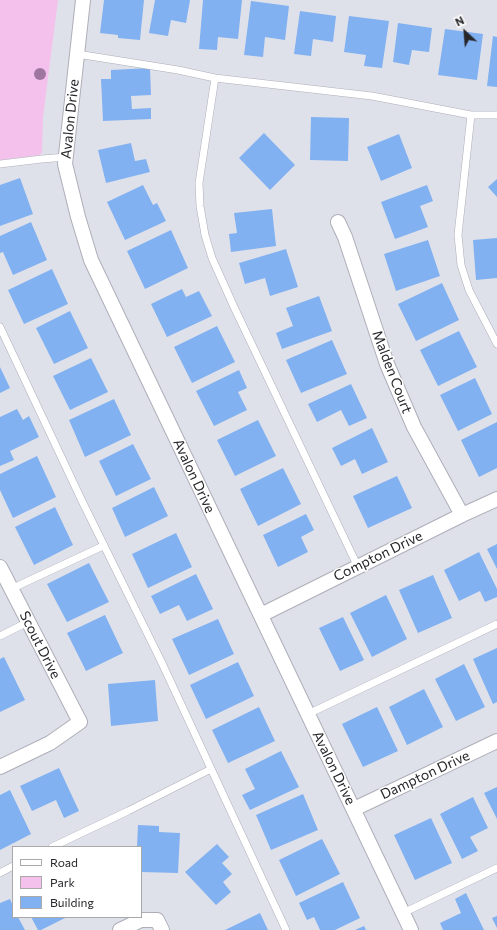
<!DOCTYPE html>
<style>
body{margin:0}
#map{position:relative;width:497px;height:930px;overflow:hidden;background:#dfe1ea;font-family:Commissioner,sans-serif}
canvas{display:block}
.legend{position:absolute;left:12px;top:846px;width:130px;height:72px;box-sizing:border-box;background:#fff;border:1px solid #a9a9aa;margin:0;padding:5px 7px;list-style:none;font-size:12px;color:#27272b}
.legend li{display:flex;align-items:center;gap:8px;height:20px}
.legend b{width:20px;border:1px solid #a9a9aa}
.north{position:absolute;left:445px;top:12px;width:40px;height:40px;-webkit-text-stroke:3px #fff;paint-order:stroke;rotate:334deg;font-size:11px;font-weight:700;line-height:16px;text-align:center;color:#27272b}
.north::after{content:'';display:block;margin:auto;width:14px;height:18px;background:#27272b;clip-path:polygon(50% 0,100% 100%,50% 72%,0 100%)}
</style>
<div id="map">
<canvas width="497" height="930"></canvas>
<ul class="legend">
<li><b style="height:5px;background:#fff"></b>Road</li>
<li><b style="height:11px;background:#f4c1ec"></b>Park</li>
<li><b style="height:11px;background:#81b1f1"></b>Building</li>
</ul>
<div class="north">N</div>
</div>
<script>
const context = document.querySelector('canvas').getContext('2d');
context.lineJoin = 'round';
function paint(path, color) { context.fillStyle = color; context.fill(path, 'evenodd'); }
function strokePath(path, color, width, dash) { context.strokeStyle = color; context.lineWidth = width; context.lineCap = dash ? 'butt' : 'round'; context.setLineDash(dash || []); context.stroke(path); }
function label(font, color, halo, rows, align = 'center') {
  context.font = font + ' Commissioner,sans-serif'; context.lineWidth = 3; context.setLineDash([]); context.textBaseline = 'middle'; context.strokeStyle = halo; context.fillStyle = color; for (const [text, x, y, turn = 0] of rows) {
    context.save(); context.translate(x, y); context.rotate((+turn || 0) * Math.PI / 180); context.textAlign = isNaN(turn) ? turn : align; if (halo) context.strokeText(text, 0, 0); context.fillText(text, 0, 0); context.restore();
  }
}
paint(new Path2D(`
 M0,0H58L43,117L42,153L39,155L0,160Z`), '#f4c1ec');
paint(new Path2D(`
 M104,0H144L140,40L118,38V35L100,33Z
 M155,0H190L186,23L171,20L168,36L149,33Z
 M203,0H242L238,39L218,37L217,50L199,49Z
 M251,1L289,6L285,40L265,37L263,57L244,55Z
 M300,11L336,16L333,42L313,39L311,56L294,54Z
 M349,16L389,21L382,68L364,66L366,55L344,52Z
 M398,23L432,28L429,52L412,50L409,65L393,62Z
 M445,29L483,34L477,80L438,75Z
 M493,36L497,37V87L487,86Z
 M150,68L151,95L131,96L132,109L151,108V119L103,121L101,79H111V70Z
 M311,117L349,118L348,161L310,160Z
 M264,133L295,165L270,190L239,158Z
 M399,134L412,168L381,181L367,147Z
 M131,143L135,161L146,159L150,172L106,183L98,150Z
 M20,178L33,214L0,226V185Z
 M497,179V197L488,187Z
 M143,185L153,205L157,203L166,221L125,240L107,202Z
 M427,185L433,201L420,206L428,227L395,239L381,202Z
 M272,209L276,246L231,252L229,234L237,233L234,213Z
 M31,222L47,260L13,275L3,252L0,253V236Z
 M171,230L188,268L145,289L127,251Z
 M497,238V278L476,280L473,240Z
 M428,240L440,276L396,291L384,254Z
 M286,249L298,287L270,296L265,278L245,284L239,263Z
 M52,269L68,304L24,324L8,290Z
 M442,283L459,320L416,341L398,304Z
 M182,289L186,297L199,291L212,316L167,337L151,304Z
 M319,296L332,331L282,349L276,333L293,326L286,308Z
 M70,311L88,348L54,364L36,328Z
 M217,326L235,362L192,383L174,347Z
 M459,331L477,367L438,386L420,350Z
 M332,340L347,374L301,393L286,360Z
 M91,358L108,392L70,410L53,376Z
 M0,367L10,388L0,393Z
 M239,370L247,388L238,392L247,410L214,426L196,391Z
 M475,378L492,414L458,431L440,395Z
 M351,384L367,418L349,426L341,410L317,422L308,404Z
 M114,399L131,435L85,457L69,420Z
 M17,409L23,420L29,416L39,437L10,451L14,460L0,466V417Z
 M258,420L276,456L235,476L217,440Z
 M497,422V468L479,477L461,440Z
 M372,428L388,462L362,474L355,459L341,466L332,448Z
 M133,444L151,479L116,496L99,461Z
 M37,456L56,497L13,518L0,490V474Z
 M283,468L301,504L258,526L240,489Z
 M397,476L412,508L368,528L353,496Z
 M154,487L168,516L125,537L112,508Z
 M55,507L73,545L34,565L15,527Z
 M306,514L314,530L301,537L308,552L278,567L263,535Z
 M176,533L192,567L148,588L132,554Z
 M497,544V569L487,549Z
 M479,552L497,589V597L485,602L480,591L459,601L444,570Z
 M89,563L109,602L67,622L47,584Z
 M196,574L213,609L187,621L179,605L160,614L151,596Z
 M433,575L452,618L418,633L399,590Z
 M386,595L407,639L372,657L350,613Z
 M105,615L123,653L86,671L67,633Z
 M343,617L364,660L340,671L319,628Z
 M218,619L234,654L189,675L172,639Z
 M497,648V702L493,704L473,659Z
 M4,657L25,700L0,712V659Z
 M238,662L254,696L206,719L190,685Z
 M464,664L485,707L456,721L435,679Z
 M155,680L158,721L111,726L108,684Z
 M424,689L443,727L407,745L389,707Z
 M259,707L275,741L228,763L212,730Z
 M377,707L398,751L363,767L342,724Z
 M281,751L299,787L250,810L242,795L255,789L245,769Z
 M59,768L79,811L64,818L56,800L32,811L20,786Z
 M497,787V819L484,793Z
 M10,790L31,834L0,850V795Z
 M303,794L318,830L271,850L256,815Z
 M473,797L488,828L470,837L478,851L462,859L440,814Z
 M431,818L452,863L415,880L394,835Z
 M138,825L159,826V832L180,833L178,873L141,872V847H137Z
 M322,839L340,874L296,896L279,860Z
 M217,844L229,857L222,863L232,874L223,882L231,892L216,905L185,872Z
 M343,882L360,918L335,930H320L314,917L307,920L299,903Z
 M466,893L484,930H443L440,923L461,913L455,899Z
 M10,899L13,906V917H18L25,930H0V903Z
 M260,913L268,930H225Z
 M497,916V928L492,918Z
 M31,917H67L41,930H38Z
 M364,926L366,930H355Z`), '#81b1f1');
const lane = new Path2D(`
 M77,54L178,70L215,78L199,183L200,206L205,235L212,258L234,307L358,567
 M215,78L372,96L471,115H497
 M471,115L458,235L461,265L469,290L497,344
 M0,164L42,159L66,157
 M0,327L82,501L161,661L286,930
 M11,589L103,546
 M0,636L28,622
 M308,714L497,624
 M52,847L128,811L211,769
 M0,873L13,866
 M403,913L497,868`);
const street = new Path2D(`
 M83,0L65,164L78,217L91,260L411,930
 M338,222L345,237L387,364L414,427L462,515
 M0,567L80,722L50,743L0,767
 M261,615L462,515L497,499
 M354,809L497,741
 M120,930L141,920H157L162,930`);
strokePath(lane, '#adaeb8', 8);
strokePath(street, '#adaeb8', 16);
strokePath(lane, '#fff', 7);
strokePath(street, '#fff', 14);
context.fillStyle = '#9e76a0';
for (const [x, y] of [
 [40,74]
]) { context.beginPath(); context.arc(x, y, 6, 0, 2 * Math.PI); context.fill(); }
label('14px', '#27272b', '#fff', [
 ["Avalon Drive",70,119,-84],
 ["Malden Court",392,372,69],
 ["Avalon Drive",194,476,65],
 ["Compton Drive",378,556,-26],
 ["Scout Drive",40,645,63],
 ["Avalon Drive",334,768,64],
 ["Dampton Drive",425,775,-25]
]);
</script>
